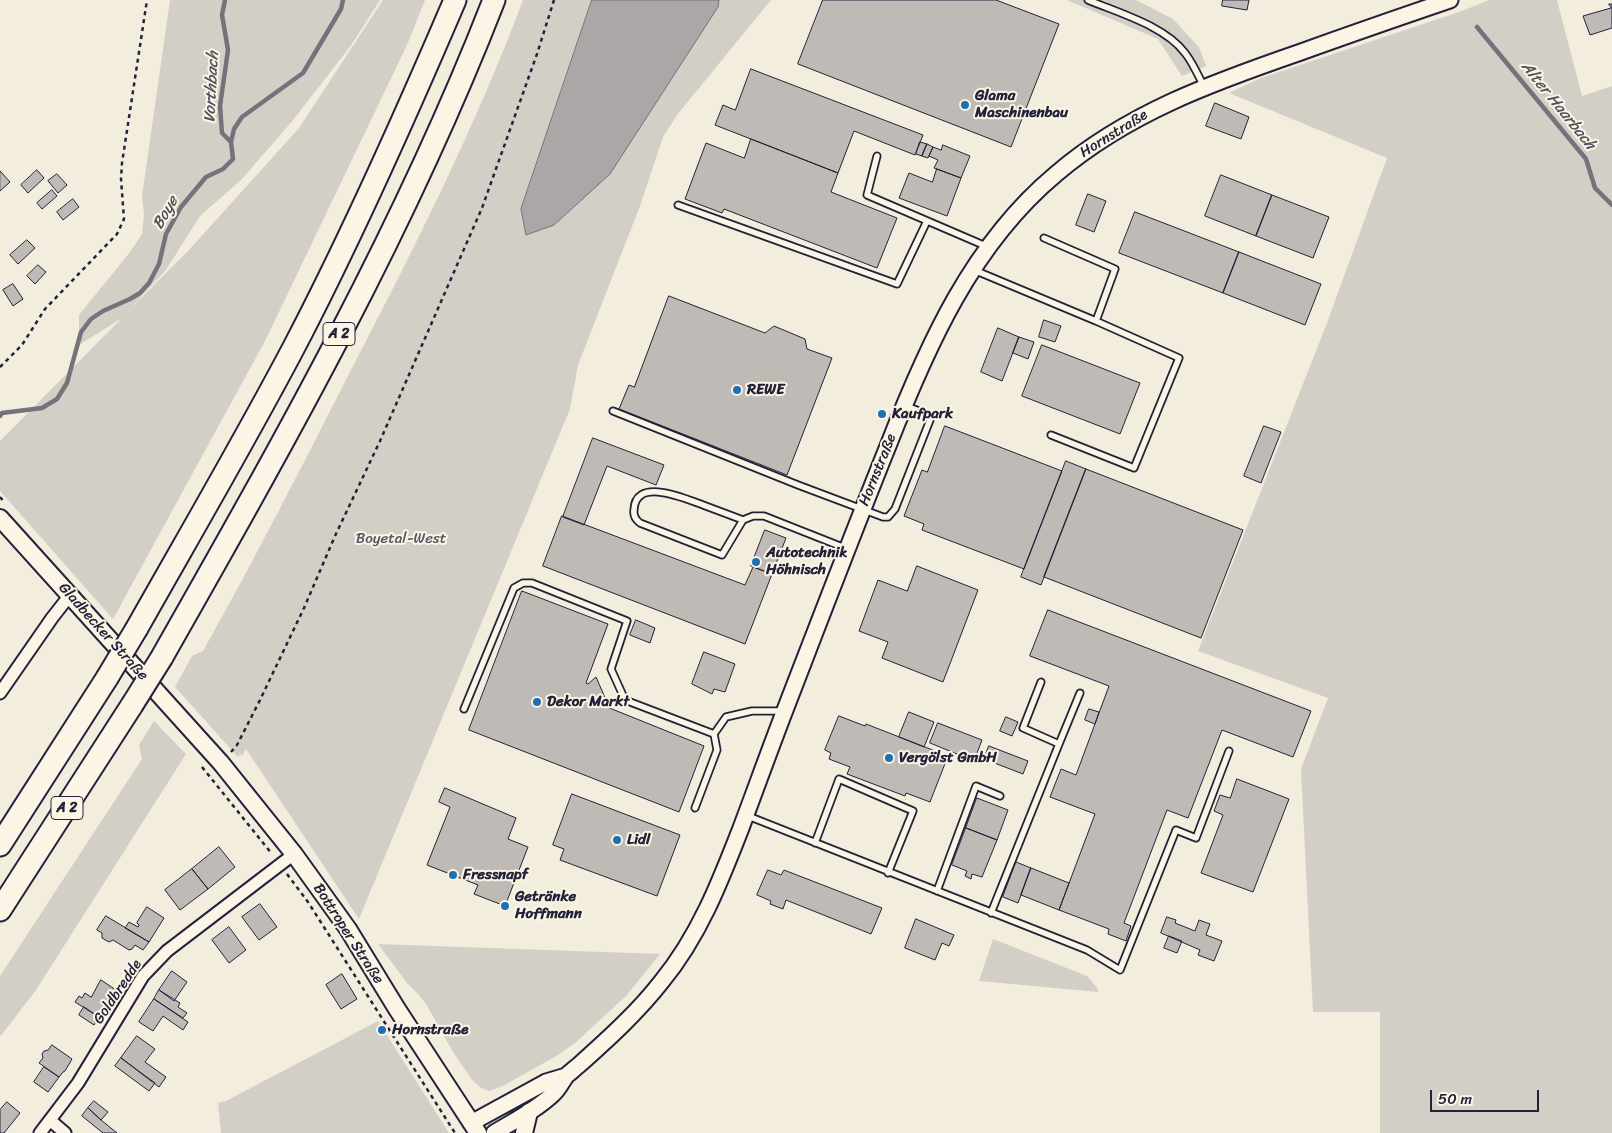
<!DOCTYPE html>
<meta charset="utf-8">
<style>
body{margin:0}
#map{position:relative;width:1612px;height:1133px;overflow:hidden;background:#f3edde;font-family:Sriracha,sans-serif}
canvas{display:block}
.scale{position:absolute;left:1430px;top:1090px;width:109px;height:22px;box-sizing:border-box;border:2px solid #22223b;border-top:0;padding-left:6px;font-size:15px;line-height:18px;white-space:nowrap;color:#22223b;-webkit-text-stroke:4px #fcf5e5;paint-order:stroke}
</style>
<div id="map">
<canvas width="1612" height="1133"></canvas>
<div class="scale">50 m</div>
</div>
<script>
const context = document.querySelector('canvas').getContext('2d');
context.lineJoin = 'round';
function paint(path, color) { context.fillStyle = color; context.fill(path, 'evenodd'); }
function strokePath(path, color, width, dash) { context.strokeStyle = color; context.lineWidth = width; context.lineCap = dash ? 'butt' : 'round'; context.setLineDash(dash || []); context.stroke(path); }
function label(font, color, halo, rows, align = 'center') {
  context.font = font + ' Sriracha,sans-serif'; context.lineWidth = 4; context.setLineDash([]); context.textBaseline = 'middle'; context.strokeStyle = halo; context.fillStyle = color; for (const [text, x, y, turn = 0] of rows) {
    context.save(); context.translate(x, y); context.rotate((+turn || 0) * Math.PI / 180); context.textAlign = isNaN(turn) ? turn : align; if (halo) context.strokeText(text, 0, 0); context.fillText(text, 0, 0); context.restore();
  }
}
paint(new Path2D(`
 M170,0H380L352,44L294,119L242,179L200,216L166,270L125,314L189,250L299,128L383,0H425L407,45L265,341L113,619L0,491V441L122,318L79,345V315L130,252L142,234L144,214L142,196Z
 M523,0H771L677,115L663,137L640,206L578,365L570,409L359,919L246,749L242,756L240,754L238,757L175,687L192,656L203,651C255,559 303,464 351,370C414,249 475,128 523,0Z
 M1067,0H1136L1173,19L1199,47L1206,66L1182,76L1158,39Z
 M1489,0H1557L1582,96L1612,86V1133H1380V1012H1313L1301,769L1328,698L1198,651L1327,323L1387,158L1229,93L1261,78L1462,11Z
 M154,721L186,754L36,990L0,1037V976L142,759L139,745Z
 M993,939L1087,976L1098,989V992L979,981Z
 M378,944L660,954L627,995L575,1043L558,1055L503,1086L489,1091L481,1088L473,1081L453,1052L426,1004L418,994L407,983Z
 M378,1021L449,1133H221L218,1103L226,1101Z`), '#d4cfc6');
const water = new Path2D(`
 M592,0H719L718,7L610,174L554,225L526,235L521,209Z`);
paint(water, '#aca7a6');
strokePath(water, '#75727b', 1);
strokePath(new Path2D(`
 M225,0L222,15L228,50L220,106L222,133L231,142
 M1477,27L1586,159L1595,188L1612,205
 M0,416L2,413L42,408L57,399L67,383L81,332L91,319L103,311L130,299L140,293L149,283L159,264L166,234L181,207L206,177L223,169L233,159L231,142L234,129L242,117L303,73L341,9L343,0`), '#75727b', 4.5);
const building = new Path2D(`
 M823,0H996L1059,24L1011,147L798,64Z
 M1223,0H1249L1247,10L1222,6Z
 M1609,4H1612V28L1590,35L1583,16L1611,8Z
 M751,69L923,135L915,155L854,131L838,173L715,125L723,105L735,110Z
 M1215,103L1249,117L1241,139L1206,126Z
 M751,139L838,173L831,192L897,218L877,268L724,209L722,213L685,199L706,143L744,158Z
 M920,142L927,144L922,156L916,154Z
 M927,144L933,147L928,158L922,156Z
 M943,145L970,156L961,178L934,168L938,160L929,156L933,147L941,150Z
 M937,169L961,178L947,216L899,198L909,173L932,182Z
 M37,170L44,178L28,193L21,185Z
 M0,171L10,182L0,191Z
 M57,174L67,185L58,193L48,181Z
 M1221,175L1272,195L1256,236L1205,216Z
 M52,190L57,196L42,209L37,203Z
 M1088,194L1106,201L1094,232L1076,225Z
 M1272,195L1329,217L1313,258L1256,236Z
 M73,199L79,207L63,220L57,212Z
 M1135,212L1239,252L1223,293L1119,253Z
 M27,240L35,248L18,264L10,255Z
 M1239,252L1321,284L1305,325L1223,293Z
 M38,265L46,272L35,284L27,276Z
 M13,284L23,299L13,306L3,290Z
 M669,296L765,333L774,326L805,339L807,349L832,358L787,475L619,409L629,385L634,387Z
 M1044,320L1061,326L1055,342L1039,337Z
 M998,328L1019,337L1002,381L981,372Z
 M1019,337L1034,342L1028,359L1013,353Z
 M1042,345L1140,383L1120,434L1022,396Z
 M945,426L1062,471L1024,569L922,530L924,524L904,516L922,470L927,472Z
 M1264,426L1281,432L1261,483L1244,476Z
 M593,438L664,465L656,485L607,466L584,525L563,517Z
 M1066,461L1086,469L1041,585L1021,577Z
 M1086,469L1243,530L1201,638L1044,577Z
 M562,516L745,585L753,567L772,574L745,644L543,566Z
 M765,530L786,538L772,574L751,566Z
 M917,566L978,590L943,682L882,658L888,642L859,631L878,580L907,591Z
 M522,591L608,624L586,683L588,684L596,677L606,700H596L594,705L596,706L597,703L704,746L679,812L469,730Z
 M1048,610L1311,711L1293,757L1222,730L1188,818L1167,810L1124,923L1131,926L1126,941L1108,934L1109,929L1059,910L1095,814L1050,797L1061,769L1076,775L1109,686L1030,656Z
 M636,620L655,628L650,643L630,635Z
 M704,652L735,664L725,692L714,689L712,694L692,684Z
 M1089,709L1099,712L1095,724L1085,720Z
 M909,712L934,722L924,747L899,737Z
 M839,716L865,726L866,724L948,756L930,802L906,793L905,796L847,774L850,767L829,759L831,753L825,750Z
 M1006,717L1018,722L1012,736L1000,731Z
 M938,723L982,740L974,761L930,743Z
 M989,746L1028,761L1023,774L984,759Z
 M1237,779L1289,799L1253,892L1201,873L1223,815L1214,811L1220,795L1230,798Z
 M445,788L516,818L508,839L528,847L505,906L474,894L478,885L427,865L450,807L439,802Z
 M572,794L680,835L657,896L560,860L564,849L553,845Z
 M977,798L1008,810L997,840L966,828Z
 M966,828L997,840L982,877L972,874L971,879L965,876L967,871L952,865Z
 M219,847L235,867L208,889L192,869Z
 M1016,862L1031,868L1018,903L1003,897Z
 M1031,868L1069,883L1059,910L1021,895Z
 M192,869L208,889L180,910L165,890Z
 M768,870L781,875L784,870L882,908L871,934L786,900L783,909L770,904L771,901L757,895Z
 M260,904L277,927L259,940L242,917Z
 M147,907L164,918L149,942L125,928L129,922L138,927L139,925L137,923Z
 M106,916L149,942L143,950L135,945L132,949L129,950L113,940L109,942L102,938V933L97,930Z
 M1167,917L1176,920L1175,923L1195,931L1199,920L1210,924L1206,935L1222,941L1214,961L1198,955L1200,950L1161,933Z
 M916,919L954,935L949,946L942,943L935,960L905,948Z
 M229,927L246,950L229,963L212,940Z
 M1169,936L1182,941L1177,953L1164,948Z
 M172,971L187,982L174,1001L159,990Z
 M342,974L357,999L341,1009L326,985Z
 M101,980L116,990L99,1017L75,1002L79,996L82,998L85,993L91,997Z
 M159,990L180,1003L178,1007L187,1013L183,1018L154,999Z
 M154,999L188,1022L183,1030L163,1016L153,1031L139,1022Z
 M84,1007L99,1017L94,1025L79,1015Z
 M137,1036L155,1049L145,1062L166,1077L159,1087L121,1058Z
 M52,1045L72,1059L65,1071L63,1072L59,1077L39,1063L43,1058L42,1054L44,1051L48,1050Z
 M121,1058L155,1083L149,1091L115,1066Z
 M44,1067L59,1077L48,1092L34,1082Z
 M94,1101L108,1112L101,1120L88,1108Z
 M7,1102L20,1113L4,1133H0V1110Z
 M88,1108L101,1120L117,1133H103L82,1116Z`);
paint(building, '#bfbab6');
strokePath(building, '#22223b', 1);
const service = new Path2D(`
 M1088,0C1119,13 1165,26 1185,53C1193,63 1198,75 1204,87
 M877,156L867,195L988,247
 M678,205L897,284L927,221
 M1044,238L1115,269L1096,321
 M974,270L1096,321L1179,358L1134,468L1051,435
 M613,411L798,485L883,517H888L895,509L930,420L927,414L906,406
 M743,520C730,515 716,510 703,505C686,499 635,476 634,510C633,516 636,520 640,523L722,555L743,520L753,516H764L845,548
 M464,709L514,588L523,583H532L627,621L611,669L625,700L714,734
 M1059,744L1080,693
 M695,808L717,750L714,734L726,717L752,711H782
 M748,816L1087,950L1120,970L1176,830L1196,838L1229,751
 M815,843L839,779L913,811L888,873
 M937,891L976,786L1000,796
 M991,913L1059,744L1023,728L1041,682`);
const minor = new Path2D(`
 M0,693L52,618L70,595
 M51,1121L65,1133
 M40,1133L78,1083L143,976L167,951L294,854`);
const tertiary = new Path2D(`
 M471,1123L546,1082L566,1076
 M494,1133C514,1121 536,1110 553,1094C559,1089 562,1081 567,1075C571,1072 575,1068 579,1065C608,1039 638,1012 662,981C699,936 720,882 741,828C756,788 770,749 785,710C819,622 853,533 888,446C927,346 972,244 1056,174C1127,113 1214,82 1301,52C1351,34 1400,17 1450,0`);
const secondary = new Path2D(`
 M0,518L221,763L294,854L348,929L397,1009L478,1133
 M524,1133L529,1112`);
const motorway = new Path2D(`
 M137,628C190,534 244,442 294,347C353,234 405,117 455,0
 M162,657C283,444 405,229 494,0
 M0,845L107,678
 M0,910L132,705`);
strokePath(service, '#22223b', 9);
strokePath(minor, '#22223b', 15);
strokePath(tertiary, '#22223b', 19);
strokePath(secondary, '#22223b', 20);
strokePath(motorway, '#22223b', 25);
strokePath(new Path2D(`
 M0,367L22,345L45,309L117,234L124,219L121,179L122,163L147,0
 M0,497L5,503
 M231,752L237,745L260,700L304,608L335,536L380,441L482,208L537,54L554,0
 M202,767L272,854
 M287,874L308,902L455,1133`), '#22223b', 2.5, [4, 4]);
strokePath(service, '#fcf5e5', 5.5);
strokePath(minor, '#fcf5e5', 11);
strokePath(tertiary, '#fcf5e5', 15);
strokePath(secondary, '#fcf5e5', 16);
strokePath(motorway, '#fcf5e5', 21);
const motorwayBridge = new Path2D(`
 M107,678L137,628
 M132,705L162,657`);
strokePath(motorwayBridge, '#22223b', 25, []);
strokePath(motorwayBridge, '#fcf5e5', 21);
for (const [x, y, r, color] of [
 [965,105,5,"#1f6fb2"],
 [737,390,5,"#1f6fb2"],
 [882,414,5,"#1f6fb2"],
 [756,562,5,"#1f6fb2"],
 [537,702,5,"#1f6fb2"],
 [889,758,5,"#1f6fb2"],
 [617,840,5,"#1f6fb2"],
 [453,875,5,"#1f6fb2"],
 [505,906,5,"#1f6fb2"],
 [382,1030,5,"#1f6fb2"]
]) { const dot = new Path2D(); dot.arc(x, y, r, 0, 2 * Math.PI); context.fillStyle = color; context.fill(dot); strokePath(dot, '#fcf5e5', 2); }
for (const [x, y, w] of [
 [339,334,32],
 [67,808,32]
]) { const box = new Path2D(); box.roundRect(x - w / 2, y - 11.5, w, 23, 4); context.fillStyle = '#fcf5e5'; context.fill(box); strokePath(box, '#22223b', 1); }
label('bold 14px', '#22223b', null, [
 ["A 2",339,334],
 ["A 2",67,808]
]);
label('bold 15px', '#22223b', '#fcf5e5', [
 ["Glama",975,96],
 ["Maschinenbau",975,113],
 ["REWE",747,390],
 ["Kaufpark",892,414],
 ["Autotechnik",766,553],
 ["Höhnisch",766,570],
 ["Dekor Markt",547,702],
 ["Vergölst GmbH",899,758],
 ["Lidl",627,840],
 ["Fressnapf",463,875],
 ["Getränke",515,897],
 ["Hoffmann",515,914],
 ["Hornstraße",392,1030]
], 'left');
label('15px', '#22223b', '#fcf5e5', [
 ["Hornstraße",1114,134,-32],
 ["Hornstraße",878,470,-68],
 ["Gladbecker Straße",103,632,48],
 ["Bottroper Straße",348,934,57],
 ["Goldbredde",118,992,-56]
]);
label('15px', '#575665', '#fcf5e5', [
 ["Boyetal-West",401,539]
]);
label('italic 16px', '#525160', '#fcf5e5', [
 ["Vorthbach",212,87,-87],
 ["Alter Haarbach",1558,106,51],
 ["Boye",166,213,-60]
]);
</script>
